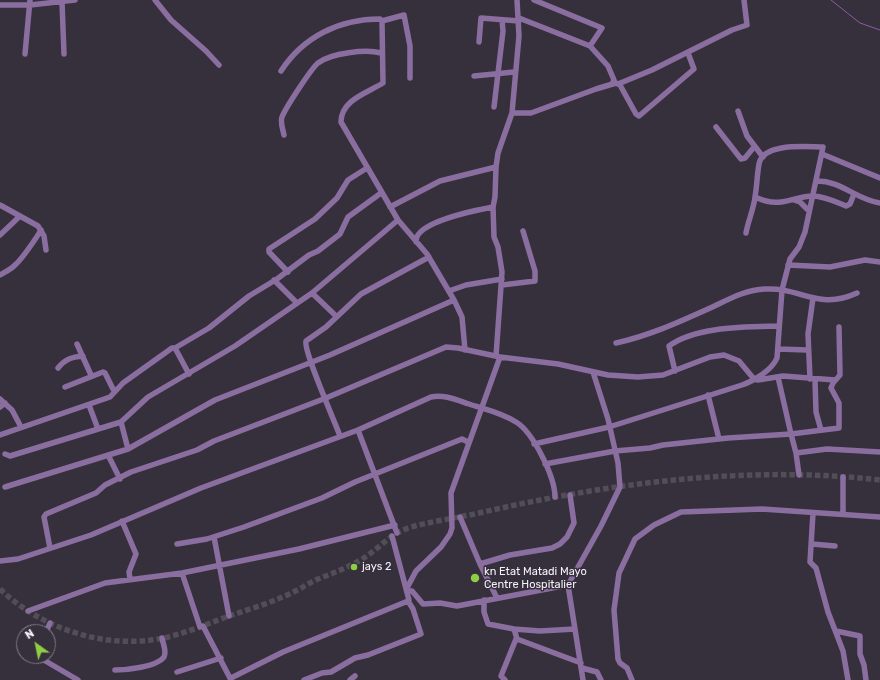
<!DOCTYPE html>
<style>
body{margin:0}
#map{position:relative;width:880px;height:680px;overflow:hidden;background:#36303c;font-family:Rubik,sans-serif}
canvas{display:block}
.north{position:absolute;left:16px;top:624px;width:40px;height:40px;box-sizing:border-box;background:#36303c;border:1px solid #827d88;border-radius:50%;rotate:327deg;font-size:11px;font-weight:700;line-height:16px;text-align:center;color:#f5f1f9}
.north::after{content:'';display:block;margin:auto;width:14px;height:18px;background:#8fcd42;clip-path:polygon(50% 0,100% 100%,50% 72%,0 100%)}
</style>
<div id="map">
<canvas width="880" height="680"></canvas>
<div class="north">N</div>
</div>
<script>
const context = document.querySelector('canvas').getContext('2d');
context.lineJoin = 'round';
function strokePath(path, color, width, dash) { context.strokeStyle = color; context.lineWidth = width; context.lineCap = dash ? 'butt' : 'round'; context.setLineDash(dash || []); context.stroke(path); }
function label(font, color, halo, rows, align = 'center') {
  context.font = font + ' Rubik,sans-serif'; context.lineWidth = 3; context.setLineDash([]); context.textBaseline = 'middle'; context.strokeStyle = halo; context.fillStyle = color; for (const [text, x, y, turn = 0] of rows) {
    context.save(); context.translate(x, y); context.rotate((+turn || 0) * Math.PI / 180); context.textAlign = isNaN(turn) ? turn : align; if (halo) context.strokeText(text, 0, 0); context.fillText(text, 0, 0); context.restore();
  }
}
strokePath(new Path2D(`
 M831,0L860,23L880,30`), '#895da7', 1);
strokePath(new Path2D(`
 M0,589C44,631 112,652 172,636C191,631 210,623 229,616C247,610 267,604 285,596C297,591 307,584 318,579C331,574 344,569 357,562C377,552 388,534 411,527C433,521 456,518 479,513C610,483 746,465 880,480`), '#534d58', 5.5, [5.5, 3]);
strokePath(new Path2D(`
 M155,0L171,20L206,51L219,65
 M534,0L602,28L590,46
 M62,2L64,54
 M0,5H30L75,0
 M519,18L590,46L608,66L614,80L612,84
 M382,21L383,83C367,93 341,100 341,122L398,220L427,254L454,300L462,317L465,350
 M479,42L481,18L519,21
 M25,54L30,0
 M281,71C303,37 339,19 380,19L382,21L404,15L410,46V78
 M474,76L514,72
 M618,84L652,70L732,30L747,25L744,0
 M494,107L503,31L502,20
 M738,111L747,136L763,157
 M512,113H531L596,89L616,83L620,85L636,114L639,116L694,69L688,53
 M716,127L741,159L745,158L754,147
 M284,135C283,130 280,122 282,117C286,107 311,69 318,63C331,53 366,49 381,53
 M822,154L880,178
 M816,181C840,180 857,200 880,203
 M755,197C781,209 789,197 813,196C824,196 836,202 846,206L850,204L854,194
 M794,200L800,202L809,211
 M0,205L38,226L44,236L46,250
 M390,207L440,181L496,167
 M0,235L20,216
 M416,242C414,222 477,210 493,207
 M788,265L830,267L865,260L880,262
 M288,272L269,252V249L315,219L337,198L348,180L367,168
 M0,275C5,272 12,269 16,264C22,259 37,237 41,230
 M274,280L297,303
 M502,285L535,281V271L523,231
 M449,291L466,285L502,279
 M312,293L336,316
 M616,343C648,336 677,323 708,309C726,301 743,290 765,289C801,287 818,311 857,293
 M77,344L91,375
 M175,348L209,328L249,296L277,279L309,255L318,251L340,234L348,217L381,193
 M778,349L807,350
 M496,356L502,272L498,247L494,237L493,207L495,197L496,167L498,153L512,113L519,36L517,0
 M58,368C65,359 72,357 83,356
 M675,371L669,346C696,326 746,327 779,326
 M778,377L791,434L839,428V403L831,388L833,383L840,375L839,327
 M810,379L808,334L813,298
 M815,380L816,412L821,430
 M65,387L103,372L105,373L114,391
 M708,395L719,439
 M0,399L12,410L21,427
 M89,405L98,429
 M0,407L5,403
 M121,422L148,397L235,346L312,293L398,220
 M358,430L397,533
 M0,435L110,397L123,383L172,348H175L189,374
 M340,436C335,422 303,350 306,341L326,327L361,294L429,257
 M534,444L609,427L742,385C754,381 772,370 777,358L782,290L790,259L799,247L805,232L823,147C808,147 763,142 759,164C757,175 757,186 755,197C754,208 748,221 746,233
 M796,453L827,449L880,452
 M5,454L10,456L121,422L128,449
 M108,455L120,479
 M545,464L615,451L650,448L663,445L728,438L791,434L796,453L799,475
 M5,487L128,449L215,400L330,355L454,300
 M813,513L810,562L816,568L828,612L843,651L848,680
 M843,514V477
 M460,517L480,564L497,598
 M122,521L136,554L129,572L130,579
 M214,537L229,616
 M177,544L207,539L244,527L322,498L355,482L457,441L462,439L468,442
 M812,544L835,546
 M50,548L44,517L46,514L96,493L105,485L131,472L197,450L214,441L326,398L446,347L458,348L500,357L558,364L608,375L638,377L663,375L710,357L724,355L739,361L754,379L758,380L783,376L835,380
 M0,561L18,559L91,535L201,488L358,430L431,397C444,394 457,400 469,404C484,409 502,413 516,422C533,432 555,477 555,497
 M480,564L510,555L552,548L560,544L567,537L574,523L570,495
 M182,573L200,627
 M407,588L416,571L441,547L450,534L452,528L451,493L500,357
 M408,591H412L423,604L440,603L457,606L568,585
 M484,600V612L488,624L514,629L517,639L581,663
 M28,611L105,583L182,573L299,549L395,525
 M203,626L231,680
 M514,629L540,631L575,629
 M836,631L860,636V654L864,665L866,680
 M46,632L50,623
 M37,656L78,680
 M582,668L597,672L601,680
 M115,670C126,670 157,667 164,657C167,651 163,644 162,638
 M177,672L221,658
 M231,678L283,652L408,601L409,600L392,536
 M304,680L322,673L331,672L355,658L368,655L421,634L413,609L408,601
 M350,680L355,676
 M505,680L501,676L516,639
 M583,680L568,585L601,526L620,487L618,463L608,419L593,372
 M632,680L627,668L620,663L618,659L614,610L619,573L635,539L654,525L681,512L762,509L880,517`), '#8b6ea0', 5.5);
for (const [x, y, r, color] of [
 [354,567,4,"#8fcd42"],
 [475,578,5,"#8fcd42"]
]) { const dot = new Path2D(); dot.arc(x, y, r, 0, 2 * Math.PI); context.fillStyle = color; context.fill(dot); strokePath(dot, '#36303c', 1.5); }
label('11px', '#f5f1f9', '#36303c', [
 ["jays 2",362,567],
 ["kn Etat Matadi Mayo",484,572],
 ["Centre Hospitalier",484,585]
], 'left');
</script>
